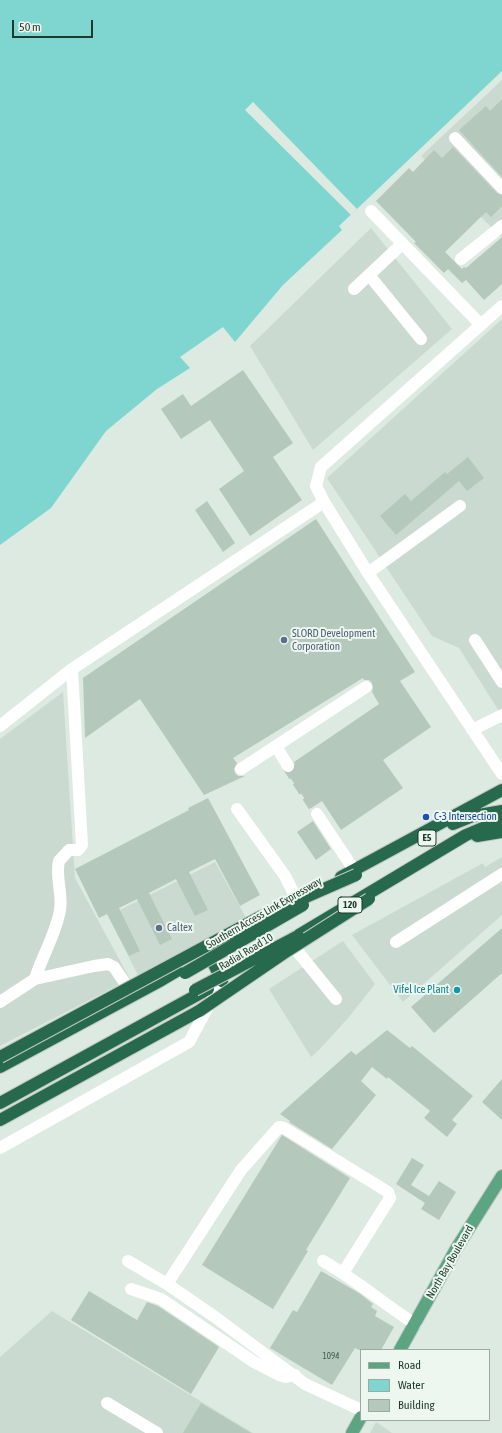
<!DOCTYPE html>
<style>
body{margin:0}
#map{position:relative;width:502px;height:1433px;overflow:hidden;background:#ddeae1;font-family:"Asap Condensed",sans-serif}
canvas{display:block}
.legend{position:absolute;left:360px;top:1349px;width:130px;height:72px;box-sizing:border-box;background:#edf7f0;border:1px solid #9aaca2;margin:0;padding:5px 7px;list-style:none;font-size:12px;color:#1d3b2c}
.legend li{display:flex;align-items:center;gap:8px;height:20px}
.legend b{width:20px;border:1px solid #9aaca2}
.scale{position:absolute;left:12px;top:20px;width:81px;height:18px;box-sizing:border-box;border:2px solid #1d3b2c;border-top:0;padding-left:5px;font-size:12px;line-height:14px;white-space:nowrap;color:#1d3b2c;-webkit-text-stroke:3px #edf7f0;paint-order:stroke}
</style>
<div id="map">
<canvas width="502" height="1433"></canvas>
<ul class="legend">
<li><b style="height:5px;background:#5da482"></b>Road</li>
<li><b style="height:11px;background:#7fd5d0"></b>Water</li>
<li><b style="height:11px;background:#b5c8bc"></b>Building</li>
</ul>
<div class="scale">50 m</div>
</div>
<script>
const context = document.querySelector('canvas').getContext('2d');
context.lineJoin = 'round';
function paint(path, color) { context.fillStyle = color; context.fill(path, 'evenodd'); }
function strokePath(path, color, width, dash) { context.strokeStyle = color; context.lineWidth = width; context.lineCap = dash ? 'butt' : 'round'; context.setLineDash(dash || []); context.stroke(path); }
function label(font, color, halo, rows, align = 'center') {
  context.font = font + ' "Asap Condensed",sans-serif'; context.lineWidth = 4; context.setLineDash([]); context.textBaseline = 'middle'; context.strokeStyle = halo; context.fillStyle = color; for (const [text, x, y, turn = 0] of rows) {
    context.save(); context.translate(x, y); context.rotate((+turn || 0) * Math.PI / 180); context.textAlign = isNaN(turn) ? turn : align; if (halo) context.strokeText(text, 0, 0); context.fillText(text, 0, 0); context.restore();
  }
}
paint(new Path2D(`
 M502,80V238L421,156Z
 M371,228L452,329L313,450L250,346Z
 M502,319V716L459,648L432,636L327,478Z
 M63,692L75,878L130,979L0,1046V739Z
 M502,857V915L403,1002L352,935L483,863L485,867Z
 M215,862L249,923L141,981L108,916Z
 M343,941L375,984L349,1017L319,1050L311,1057L269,989Z
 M52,1311L253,1433H0V1357Z
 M376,1422L392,1433H370Z`), '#cbdad0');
paint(new Path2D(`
 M0,0H502V71L339,226L342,230L283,285L235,342L223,327L180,357L190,368L157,389L106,431L51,508L0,545Z`), '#7fd5d0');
paint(new Path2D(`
 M253,102L357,209L351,215L245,110Z`), '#ddeae1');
paint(new Path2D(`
 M502,99V177L459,130L486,106L490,111Z
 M453,147L497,193L502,195V206L491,217L486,212L445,252L462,269L464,267L466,268L502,237V284L484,300L466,280L462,283L448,269L444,273L414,243L416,242L376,201L409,168L413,172L434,150L442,158Z
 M243,370L293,443L273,457L302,500L250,536L219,489L244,471L210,420L181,439L161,409L183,394L191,406Z
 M468,457L484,478L467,491L459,481L396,535L380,516L405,494L411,501L445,472L447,474Z
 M207,501L235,543L223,552L195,510Z
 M316,519L415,672L400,681L431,727L383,760L403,788L341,830L322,801L311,808L287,773H292L294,770L295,765L294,762L379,704L372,692L373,687L372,683L369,680H364L363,678L233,758L237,763L234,769L235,773L238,776H245L204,795L140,699L85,738L83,678Z
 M208,798L260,895L240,906L215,859L189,872L208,910L195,916L176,879L149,893L172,939L160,945L137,899L119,908L140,951L129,956L107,914L99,918L75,869L189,810L188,808Z
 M313,821L331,849L316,860L297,832Z
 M502,928V973L434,1033L411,1007Z
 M387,1030L410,1048L412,1046L473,1096L452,1120L457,1124L447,1137L424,1118L430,1111L388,1077L387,1079L372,1067L361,1081L376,1095L332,1149L289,1122L290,1121L280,1114L351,1051L356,1055Z
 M502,1079V1120L482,1102Z
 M282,1135L350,1178L306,1250L308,1251L273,1309L202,1265Z
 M412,1158L424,1165L411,1185L429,1196L439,1181L456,1192L439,1220L421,1209L425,1203L396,1184Z
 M321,1271L359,1293L373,1304L371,1307L377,1311L375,1316L394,1327L381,1350H359L355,1348L332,1385L270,1348L293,1310L297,1312Z
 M89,1291L137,1320L147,1302L158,1306L219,1347L191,1394L71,1320Z
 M201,1403L251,1433H183Z`), '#b5c8bc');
strokePath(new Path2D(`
 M288,766L314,806`), '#b7c7bd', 12, [12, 6]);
const major = new Path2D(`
 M400,1350L456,1249L502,1176
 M352,1433L361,1417`);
const highway = new Path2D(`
 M453,824L473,816L502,811
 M477,836L502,832
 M341,877L502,790
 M289,941L466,835L502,820
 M208,952L222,981
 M0,1067L158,982L229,940
 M0,1103L208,989
 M0,1120L199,1011`);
strokePath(major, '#c0c8c4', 14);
strokePath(highway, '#c0c8c4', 14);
strokePath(new Path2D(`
 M455,138L502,188
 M371,211L481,325
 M461,259L502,226
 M369,275L421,339
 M354,289L402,244
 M502,306L321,467L316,486L324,502L368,573L502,774
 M368,573L460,506
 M475,640L502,682
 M72,669L324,502
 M0,726L72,669L82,845L78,850H69L59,861C55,877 63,894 60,910C56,934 42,956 35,979L0,1002
 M472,730L502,715
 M276,746L288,766
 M241,769L366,687
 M237,809L285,876L297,900
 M317,814L354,870
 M289,941L336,999
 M396,942L502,874
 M35,979L94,966L108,964L114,967L133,995
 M0,1148L189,1042L222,981
 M128,1261L167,1284L215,1317L305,1384L361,1410
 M323,1261C355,1279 384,1304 415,1324
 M167,1284L241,1170L279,1127L284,1128L388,1192L390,1198L343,1273
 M131,1289L161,1299L254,1362L279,1375L286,1377L295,1375
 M107,1403L157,1433`), '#fff', 12);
strokePath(major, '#5da482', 12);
strokePath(highway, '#27694d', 12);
const highwayBridge = new Path2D(`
 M185,973L303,905
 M195,990L298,936
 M199,1011L284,953L369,899
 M0,1057L260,917L356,875`);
strokePath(highwayBridge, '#c0c8c4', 14, []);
strokePath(highwayBridge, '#27694d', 12);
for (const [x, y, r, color] of [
 [284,640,4,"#5c6f8a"],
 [426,817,4,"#1a4fb4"],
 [159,928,4,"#5c6f8a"],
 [457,990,4,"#0f9aa8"]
]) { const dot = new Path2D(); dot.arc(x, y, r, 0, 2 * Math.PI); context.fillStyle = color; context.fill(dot); strokePath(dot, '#edf7f0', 1.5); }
label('9px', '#435e50', null, [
 ["1094",331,1356]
]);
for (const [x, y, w] of [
 [427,838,18],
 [350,905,24]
]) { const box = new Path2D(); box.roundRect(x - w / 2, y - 8, w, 16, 3); context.fillStyle = '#edf7f0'; context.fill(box); strokePath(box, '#1d3b2c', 1); }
label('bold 10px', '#1d3b2c', null, [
 ["E5",427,838],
 ["120",350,905]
]);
label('11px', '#4e5e75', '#edf7f0', [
 ["SLORD Development",292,634],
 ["Corporation",292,647],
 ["Caltex",167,928]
], 'left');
label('11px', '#164399', '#edf7f0', [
 ["C-3 Intersection",434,817]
], 'left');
label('11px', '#1d3b2c', '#edf7f0', [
 ["Southern Access Link Expressway",264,913,-30],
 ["Radial Road 10",246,952,-31],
 ["North Bay Boulevard",450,1262,-60]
]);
label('11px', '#0d838f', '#edf7f0', [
 ["Vifel Ice Plant",449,990]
], 'right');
</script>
